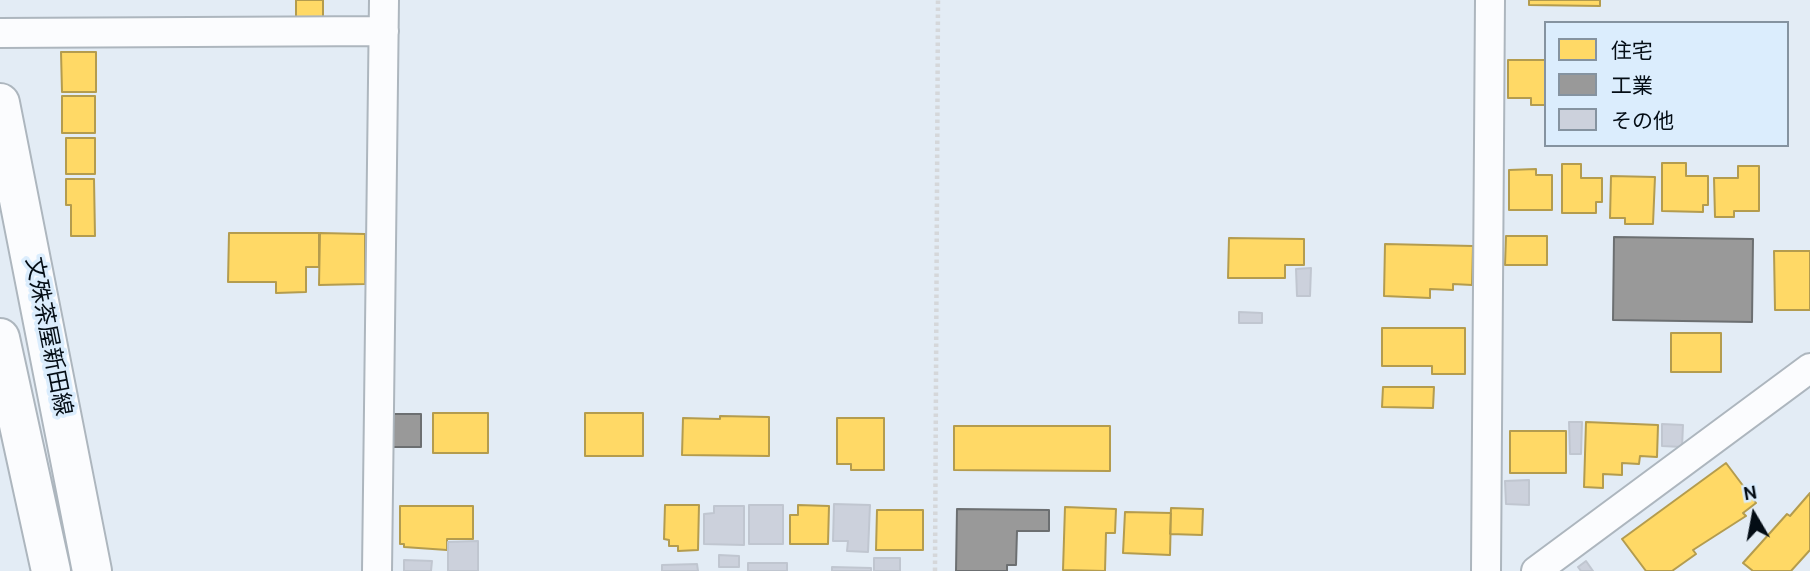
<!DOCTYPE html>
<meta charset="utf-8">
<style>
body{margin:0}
#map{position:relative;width:1810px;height:571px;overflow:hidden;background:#e3ecf5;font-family:Overpass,"Noto Sans JP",sans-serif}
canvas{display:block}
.legend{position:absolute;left:1544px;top:21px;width:245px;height:126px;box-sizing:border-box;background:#dbedfd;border:2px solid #8593a0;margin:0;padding:9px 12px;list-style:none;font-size:21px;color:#040d15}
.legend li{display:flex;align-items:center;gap:14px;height:35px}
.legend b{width:35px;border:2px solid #8593a0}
.north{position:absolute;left:1719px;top:480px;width:70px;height:70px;-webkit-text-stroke:5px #dbedfd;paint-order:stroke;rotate:350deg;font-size:19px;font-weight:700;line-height:28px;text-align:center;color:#040d15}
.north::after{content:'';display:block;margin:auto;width:24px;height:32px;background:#040d15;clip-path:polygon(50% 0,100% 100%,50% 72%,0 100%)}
</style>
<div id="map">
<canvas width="1810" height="571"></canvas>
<ul class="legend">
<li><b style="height:19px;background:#ffd966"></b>住宅</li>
<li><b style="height:19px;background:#999"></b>工業</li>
<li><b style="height:19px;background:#ccd1dc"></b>その他</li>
</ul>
<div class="north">N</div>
</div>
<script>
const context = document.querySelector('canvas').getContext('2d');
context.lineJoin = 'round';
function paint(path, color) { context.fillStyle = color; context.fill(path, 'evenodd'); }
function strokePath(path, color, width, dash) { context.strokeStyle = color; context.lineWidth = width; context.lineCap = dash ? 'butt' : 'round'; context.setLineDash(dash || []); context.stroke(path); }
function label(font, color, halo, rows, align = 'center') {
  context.font = font + ' Overpass,"Noto Sans JP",sans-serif'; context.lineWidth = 7; context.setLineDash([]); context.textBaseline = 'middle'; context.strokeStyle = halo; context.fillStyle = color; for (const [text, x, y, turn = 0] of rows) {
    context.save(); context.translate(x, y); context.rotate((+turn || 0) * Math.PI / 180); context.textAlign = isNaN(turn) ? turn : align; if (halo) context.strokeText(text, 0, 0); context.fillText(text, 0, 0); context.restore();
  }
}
const homes = new Path2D(`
 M296,0H323V17H296Z
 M1529,0H1600V6L1529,5Z
 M61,52H96V92H62Z
 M1508,60H1546V105H1531V98H1508Z
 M62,96H95V133H62Z
 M66,138H95V174H66Z
 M1662,163H1686V176H1708V205H1703V212L1662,211Z
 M1562,164H1581V178H1602V202H1596V213H1562Z
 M1738,166H1759V211H1734V217H1715L1714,178H1738Z
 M1536,169V175H1552V210H1509V170Z
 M1611,176L1655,177L1653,224H1625V218H1610Z
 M66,179H94L95,236H71V205H66Z
 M229,233H319V267H306V292L276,293V282H228Z
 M320,233L365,234V284L319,285Z
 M1506,236H1547V265H1505Z
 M1229,238L1304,239V265H1285V278H1228Z
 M1385,244L1473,246L1472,285L1453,284V290L1430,289V298L1384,296Z
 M1774,251H1810V310H1775Z
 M1382,328H1465V374H1432V366H1382Z
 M1671,333H1721V372H1671Z
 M1383,387H1434L1433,408L1382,407Z
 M433,413H488V453H433Z
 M585,413H643V456H585Z
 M720,416L769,417V456L682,455L683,418L720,419Z
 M837,418H884V470H851V464H837Z
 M1586,422L1658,425L1657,457L1640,456L1639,464L1622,463V475L1603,474V488L1584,487Z
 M954,426H1110V471L954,470Z
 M1510,431H1566V473H1510Z
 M1726,463L1756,503L1743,513L1746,516L1693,550L1696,554L1672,571H1646L1622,539Z
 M1810,493V550L1791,571H1753L1743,563L1787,514L1790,516Z
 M665,505H699L698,550L678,551V546H669V540L664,539Z
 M798,505L829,506L828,544H790V515H798Z
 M400,506H473V539H447V550L404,547V544H400Z
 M1065,507L1116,509L1115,533H1106L1105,571L1063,570Z
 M1171,508L1203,509L1202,535L1170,534Z
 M877,510H923V550H876Z
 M1125,512L1171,513L1170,555L1123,553Z`);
paint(homes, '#ffd966');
strokePath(homes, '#b49c4e', 2);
const industry = new Path2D(`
 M1614,237L1753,239L1752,322L1613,320Z
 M394,414H421V447H393Z
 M957,509L1049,510V531H1017L1016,565H1007V571H956Z`);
paint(industry, '#999');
strokePath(industry, '#6c6f71', 2);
const building = new Path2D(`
 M1311,268L1310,296H1297L1296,269Z
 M1239,312L1262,313V323H1239Z
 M1569,422H1582L1581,454H1570Z
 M1662,424L1683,425L1682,447L1662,446Z
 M1529,480V505L1506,504L1505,481Z
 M834,504L870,505L868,552L847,551L848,541H833Z
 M749,505H783V544H749Z
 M714,506H744V545L704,544V514L714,513Z
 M478,541V571H448V542Z
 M719,555L739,556V567H719Z
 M874,558H900V571H874Z
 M404,560L432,561L431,571H404Z
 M1586,561L1593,571H1581L1578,567Z
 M748,563H787V571H748Z
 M697,564L698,571H662V565Z
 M832,567L871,568V571H832Z`);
paint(building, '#ccd1dc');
strokePath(building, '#c0c6d0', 2);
const street = new Path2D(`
 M0,33L384,31
 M377,571L384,0
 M1486,571L1490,0
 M1536,571L1810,368`);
const secondary = new Path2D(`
 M0,103L92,571
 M0,338L51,571`);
strokePath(street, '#adb6be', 32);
strokePath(secondary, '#adb6be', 42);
strokePath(new Path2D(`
 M935,571L938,0`), '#d5d7da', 4.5, [3.5, 3.5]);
strokePath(street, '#fbfcfe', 28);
strokePath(secondary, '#fbfcfe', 38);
label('23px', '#040d15', '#dbedfd', [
 ["文殊茶屋新田線",46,337,79]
]);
</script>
